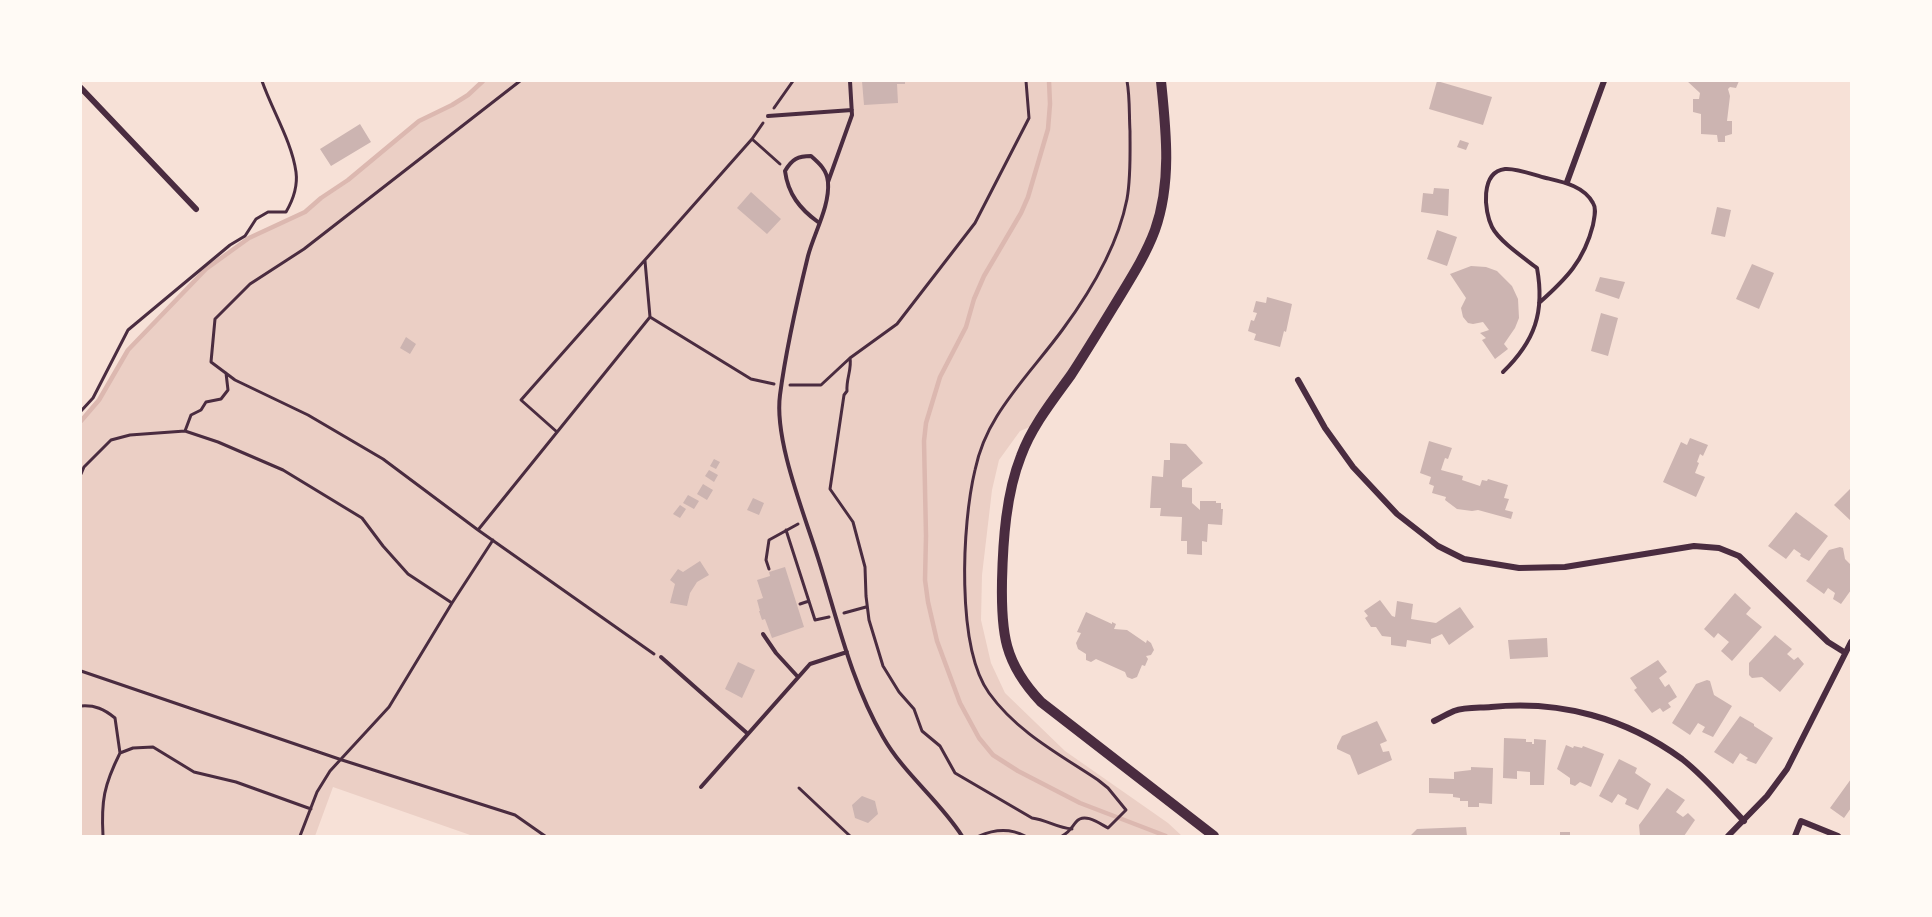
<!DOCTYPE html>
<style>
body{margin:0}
#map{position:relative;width:1932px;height:917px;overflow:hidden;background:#f7e1d7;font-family:"Libre Baskerville",serif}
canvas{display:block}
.frame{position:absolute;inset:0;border:82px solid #fffaf5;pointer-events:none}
</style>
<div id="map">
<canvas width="1932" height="917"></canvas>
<div class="frame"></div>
</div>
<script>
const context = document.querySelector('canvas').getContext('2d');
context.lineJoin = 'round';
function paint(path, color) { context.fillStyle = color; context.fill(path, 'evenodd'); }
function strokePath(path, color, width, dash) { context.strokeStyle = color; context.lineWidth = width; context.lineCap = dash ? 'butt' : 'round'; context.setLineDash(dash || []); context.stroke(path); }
paint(new Path2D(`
 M483,81H1159L1164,174L1154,227L1130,275L1032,426L1020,431L999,460L992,490L982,575L981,620L991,663L1005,693L1065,751L1168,823L1182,836H473L333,787L315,836H81V421L99,400L128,350L206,269L249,238L305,212L321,198L348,180L419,121L452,105L468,95Z`), '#ebcfc5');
strokePath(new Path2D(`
 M1049,81L1050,104L1048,129L1028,197L1021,213L984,276L974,299L966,327L940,377L926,423L924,441L926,536L925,580L928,602L937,641L960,703L979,738L993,755L1018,771L1080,803L1166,836
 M81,421L99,400L128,350L206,269L249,238L305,212L321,198L348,180L419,121L452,105L468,95L483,81`), '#dcb8b0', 4.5);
paint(new Path2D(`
 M862,81H905V84H897L898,103L864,105Z
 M1437,81L1492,97L1483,125L1429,109Z
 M1687,81H1739L1736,88L1730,87L1728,89L1730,96L1727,121H1732V134L1725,136V142H1718L1717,135L1701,134V114L1693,112V99H1699L1700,93Z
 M360,124L371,142L331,166L320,149Z
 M1460,140L1469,143L1466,150L1457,147Z
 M1434,188L1449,189L1448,216L1421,212L1423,193L1433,194Z
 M751,192L781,219L767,234L737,208Z
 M1717,207L1731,210L1725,237L1711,234Z
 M1437,230L1457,237L1447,266L1427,259Z
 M1752,264L1774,273L1759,309L1736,299Z
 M1471,266L1486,267L1497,271L1512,286L1518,299L1519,318L1515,328L1504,344L1508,349L1495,359L1482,340L1486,338L1480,333L1489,330L1483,322L1473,324L1468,323L1463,317L1461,308L1466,298L1450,274Z
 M1600,277L1625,282L1619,299L1595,291Z
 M1267,297L1292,304L1286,332L1284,331L1280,347L1254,340L1256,334L1248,331L1251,320L1254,321L1257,313L1253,312L1256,301L1266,303Z
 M1601,313L1618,318L1608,356L1591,351Z
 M406,337L416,344L410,354L400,348Z
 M1690,438L1708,445L1703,456L1700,454L1697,462L1699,463L1695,473L1705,477L1696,497L1663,482L1681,442L1687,445Z
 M1429,441L1452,448L1448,459L1445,458L1441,470L1463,476L1462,480L1480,486L1482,480L1487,481L1488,479L1508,485L1504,498L1509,499L1505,510L1513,512L1511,519L1478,510L1472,511L1457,509L1445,500L1446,497L1432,493L1434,486L1429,484L1431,477L1420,473Z
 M1170,443L1186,444L1203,463L1182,480V487L1192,488V503L1200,510V501H1216V503H1221V509H1223L1222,525L1208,524L1207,542L1202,541V555L1187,554V541H1181L1182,517L1160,516L1161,508H1150L1152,476L1163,477L1164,460H1170Z
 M714,459L720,462L716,469L710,466Z
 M709,470L718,475L714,482L705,476Z
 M703,484L713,490L707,500L697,494Z
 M1851,488V521L1834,505Z
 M688,495L699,501L694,509L683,503Z
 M753,498L764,503L759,515L747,510Z
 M680,505L686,509L680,518L673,514Z
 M1796,512L1828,536L1809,561L1800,556L1801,554L1794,549L1786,559L1768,546Z
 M1840,547L1843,548L1845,559L1851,565V590L1841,604L1833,599L1835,593L1828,588L1824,594L1806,581L1829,550Z
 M700,561L709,575L697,582L690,593L687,606L670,603L675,584L670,580L678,569L683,572Z
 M785,567L804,627L772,638L765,619L762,620L759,611H760L757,600L763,598L757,580L770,576L769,572Z
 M1735,593L1751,608L1746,614L1762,627L1732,661L1721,651L1729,642L1718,633L1714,638L1704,629Z
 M1380,600L1392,616L1395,617L1397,601L1413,604L1411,619L1436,623L1460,607L1474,627L1449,645L1442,634L1431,639V644L1407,640L1406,647L1391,645V637L1382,636L1376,627H1371L1365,618L1368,616L1364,611Z
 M1086,612L1112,624V622L1116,624L1114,629L1127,630L1146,643L1147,640L1151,643L1154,650L1151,655L1146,656L1148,659L1145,666L1142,665L1137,677L1132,679L1127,677L1125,672L1096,659L1091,662L1086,660V654L1078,649L1076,643L1081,633L1077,632Z
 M1775,635L1792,649L1787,654L1794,660L1798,657L1804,664L1780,692L1762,677L1752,678L1749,675V663Z
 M1547,638L1548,657L1510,659L1508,640Z
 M1658,660L1667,672L1659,678L1665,687L1669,684L1677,697L1668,703L1671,707L1663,712L1660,708L1652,713L1634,690L1637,688L1630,678Z
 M738,662L755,670L742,698L725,689Z
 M1707,680L1710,681L1714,695L1732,706L1713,737L1702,732L1705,727L1698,723L1690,735L1672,723L1696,684Z
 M1740,716L1754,724V726L1773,738L1756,764L1746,760L1748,758L1740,753L1733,764L1714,752Z
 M1377,721L1387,741L1380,744L1383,752L1389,751L1392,760L1358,775L1350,755L1337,749V746L1342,736Z
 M1504,738L1526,739V742H1532V744H1534V739L1546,740L1544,785H1530V772L1517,771V779L1503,778Z
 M1566,745L1573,748L1574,746L1582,748L1583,746L1604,754L1591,787L1580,782L1575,786L1570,784V778L1557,769Z
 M1619,759L1637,768L1635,773L1651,784L1638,810L1625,804L1627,799L1618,794L1612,803L1599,796Z
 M1471,767L1493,768L1492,804L1479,803V807H1468V801H1460V798L1453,797V794L1429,793V778L1454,779V772L1471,770Z
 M1851,779V808L1844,818L1830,808Z
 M1667,788L1685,800L1676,812L1683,817L1688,813L1695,820L1684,836H1640L1639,825Z
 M862,796L875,801L878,814L868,823L855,818L852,805Z
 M1466,827L1467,836H1410L1417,829Z
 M1560,832H1570V836H1560Z`), '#ccb4b1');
strokePath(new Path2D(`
 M774,108L793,81
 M752,139L763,123
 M645,261L650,317L751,379L774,384
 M650,317L478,530L654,654
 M850,358C852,369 846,379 847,391L844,395L830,489L853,522L865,567L866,596L869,620L883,666L899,692L914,709L922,731L940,746L955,773L1032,818C1047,820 1057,828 1072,829
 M790,385H821L850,358L897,324L975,223L1029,118L1026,81
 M81,411L93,398L128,330L230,245L245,236L256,219L268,212H286C293,200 298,187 296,172C292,142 272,110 262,81
 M185,431L191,415L201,410L206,402L221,399L228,390L226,373
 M557,432L521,400L752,139L780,164
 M81,474L84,467L111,440L130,435L185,431L218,442L283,470L362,518L383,546L408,574L452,603L389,707L330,771L317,792L300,836
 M478,530L383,459L308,415L235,380L211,362L215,319L250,284L304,249L520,81
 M786,530L815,620L829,617
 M769,569L766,560L769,540L798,524
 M452,603L493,540
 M800,604L809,601
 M844,613L866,607
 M81,671L342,760L515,815L545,836
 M81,706C95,705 104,709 115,718L120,753
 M799,788L850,836
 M103,836C101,801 104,785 120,753L133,748L153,747L194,772L236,782L311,809
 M979,836C995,829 1010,828 1025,836
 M1062,836C1070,832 1071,828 1076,822C1084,812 1099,823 1108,828L1126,810L1108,788L1098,780C1059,754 1017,732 989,693C956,647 962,524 975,470C979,451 987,432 997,416C1016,385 1042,358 1063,329C1091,291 1118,245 1127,199C1131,177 1130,153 1130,131C1129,115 1130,97 1127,81`), '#4a2c40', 3);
strokePath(new Path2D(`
 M768,116L852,110
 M828,182L852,115L850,81
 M818,222C800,209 788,194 785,171C792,159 798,156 811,156C819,163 827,170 828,182C830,206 814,233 808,256C797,301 786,349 780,395C774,440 804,513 818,558C837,618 851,682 883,737C904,774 939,800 962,836
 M1503,372C1535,341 1545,312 1537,268C1524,258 1499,241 1492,227C1484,211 1480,172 1505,169C1517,168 1534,175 1546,178C1563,182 1584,186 1593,203C1597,209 1594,218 1593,225C1584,261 1566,279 1539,303
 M763,634L776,653L798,677
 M661,657L748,734
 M701,787L810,664L847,652`), '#4a2c40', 4);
strokePath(new Path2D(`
 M81,88L196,209
 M1567,182L1604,81
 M1298,380L1325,428L1353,467L1397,514L1438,546L1464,559L1519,568L1565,567L1694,546L1719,548L1739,556L1828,642L1844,652
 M1434,721C1440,718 1447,714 1454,711C1465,707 1479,708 1491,707C1560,700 1626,718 1682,759C1705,777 1724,800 1744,821
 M1728,836L1767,796L1787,769L1851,642
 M1795,836L1801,821L1838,836`), '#4a2c40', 6);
strokePath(new Path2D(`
 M1161,81C1166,130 1172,182 1155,230C1145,257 1129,281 1114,306C1100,329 1086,352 1071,375C1053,400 1032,426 1021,456C1006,494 1003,540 1002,581C1001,633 1004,663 1041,702L1214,836`), '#4a2c40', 10);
</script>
